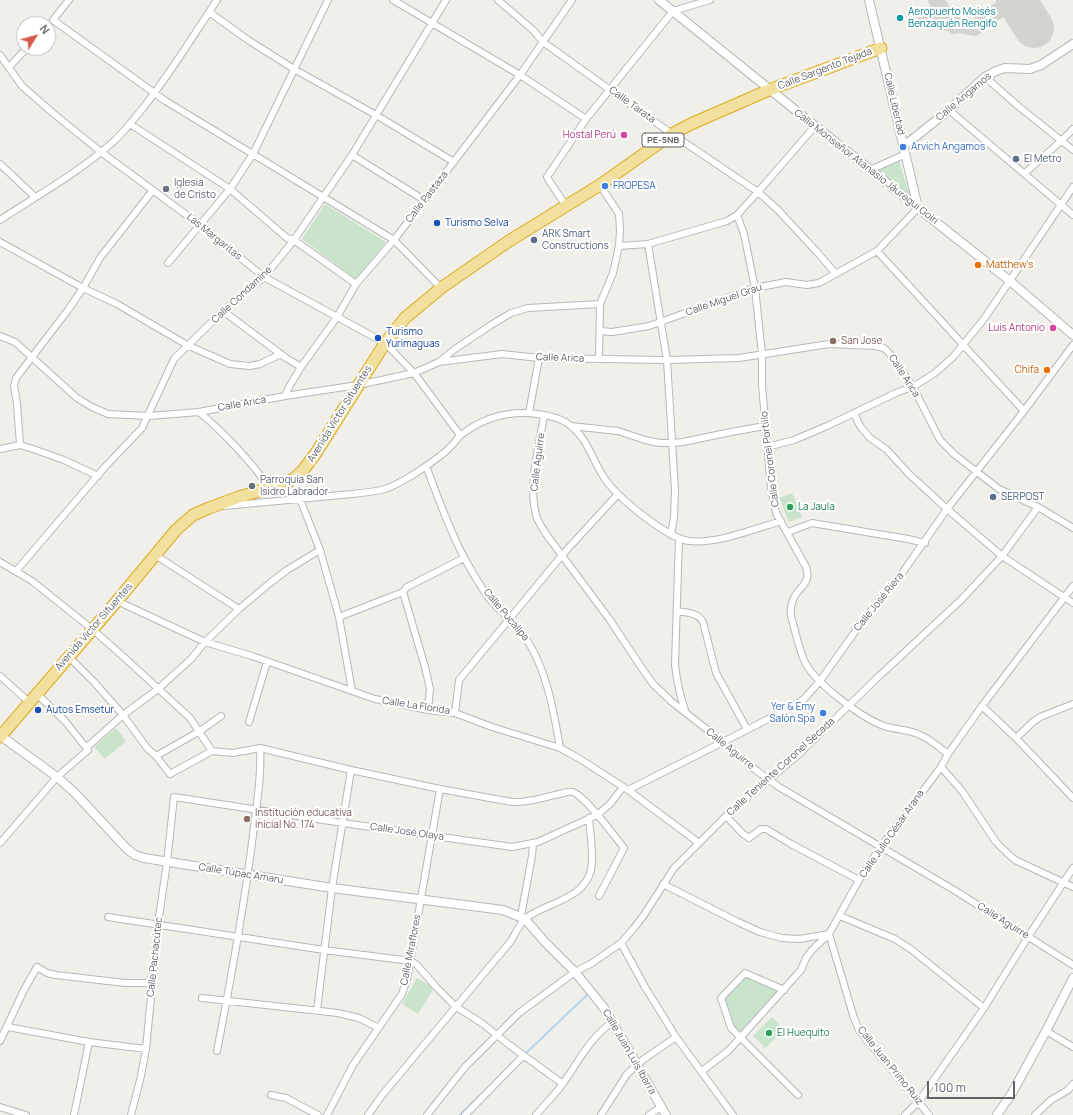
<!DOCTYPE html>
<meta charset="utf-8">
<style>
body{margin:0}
#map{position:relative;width:1073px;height:1115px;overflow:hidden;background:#f0efe9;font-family:Manrope,sans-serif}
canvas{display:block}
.north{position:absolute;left:16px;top:16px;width:40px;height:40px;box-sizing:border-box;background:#fff;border:1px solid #bfc1c2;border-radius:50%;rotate:53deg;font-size:11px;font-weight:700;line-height:16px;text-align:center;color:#606367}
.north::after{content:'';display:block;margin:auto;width:14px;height:18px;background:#d65a49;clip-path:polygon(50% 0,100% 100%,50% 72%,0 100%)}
.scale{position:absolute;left:927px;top:1081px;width:88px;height:18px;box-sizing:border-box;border:2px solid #606367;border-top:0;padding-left:5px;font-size:12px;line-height:14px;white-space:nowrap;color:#606367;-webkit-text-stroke:3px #fff;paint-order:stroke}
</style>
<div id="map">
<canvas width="1073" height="1115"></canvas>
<div class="north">N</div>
<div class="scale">100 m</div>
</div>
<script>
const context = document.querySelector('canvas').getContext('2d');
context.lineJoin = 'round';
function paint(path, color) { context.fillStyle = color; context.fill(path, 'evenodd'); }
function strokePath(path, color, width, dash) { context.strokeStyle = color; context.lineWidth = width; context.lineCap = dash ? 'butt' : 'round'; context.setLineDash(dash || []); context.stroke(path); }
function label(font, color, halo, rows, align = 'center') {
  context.font = font + ' Manrope,sans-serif'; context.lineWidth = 4; context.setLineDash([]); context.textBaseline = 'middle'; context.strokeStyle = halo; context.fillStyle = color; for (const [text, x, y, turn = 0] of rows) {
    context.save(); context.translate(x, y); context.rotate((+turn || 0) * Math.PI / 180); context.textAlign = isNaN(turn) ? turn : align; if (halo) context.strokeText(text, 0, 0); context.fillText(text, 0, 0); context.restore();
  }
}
paint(new Path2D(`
 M899,160L910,197L876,170Z
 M325,204L386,242L356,279L302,239Z
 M792,493L802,517L789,522L779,498Z
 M116,728L126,741L105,759L94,747Z
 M746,975L781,991L739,1036L732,1028L723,999Z
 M417,978L434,988L418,1014L402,1004Z
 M772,1017L784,1030L765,1048L753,1036Z`), '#c9e4ca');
strokePath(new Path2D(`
 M525,1054L588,994
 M460,1115L479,1096`), '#b3d6f6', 2);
strokePath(new Path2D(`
 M936,0L949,21L955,26
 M926,19L974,28L1009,3L1011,0`), '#d3d3d0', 16);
strokePath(new Path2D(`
 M1016,0L1034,28`), '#d3d3d0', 40);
const street = new Path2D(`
 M69,0L53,20L164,100L394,240L441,288
 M393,0L520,75L586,119
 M498,0L534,31L543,42L672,134L758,192L777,209L817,252L836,274
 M209,12L248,40L294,69L376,115L454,162
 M0,55L22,86L54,114L101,152L200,225L264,277L385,343L414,373L460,435
 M9,67L27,48
 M985,77L1018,106L1073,150
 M949,110L1073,215
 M130,124L230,189L287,238L294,240L356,284
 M352,155L424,200
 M0,164L35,197
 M870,170L906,154
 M1025,173L1061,141L1073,129
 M566,206L548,179L547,177L586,119L673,11L710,0
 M737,215L744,234L755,288L762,354V385L771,488L776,513L806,567C812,585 798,586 793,600C791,605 790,610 791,616C795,630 798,646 804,660C813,682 862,718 884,726C895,730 909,729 920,735C930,739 939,747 948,754
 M0,220C38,195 78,173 113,142C124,132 133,120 143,108C170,74 193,36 217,0
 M0,242L83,288L117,304L189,346L230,364L250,366L260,364L281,354
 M648,244L667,360L675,490L674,517L671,535
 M619,246L648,244L727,221L737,215L758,192L815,126
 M877,251L1024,411
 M168,263L230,189L253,154L328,0
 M223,311L286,358L301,367
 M600,331L612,332L649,326L755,288L786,282L807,285L819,283L877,251L918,208
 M0,336L15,342L77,398L92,407L108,414L149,416L199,412L285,396L358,385L414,373L439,362L502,354L539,358L667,360L739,358L829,344L876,346L884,348L891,355L913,387L940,440L955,455L999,489L1038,507L1073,528
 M599,359L600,304L613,273L619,246L620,230L619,214L600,185
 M440,361L455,349L491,325L511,313L528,308L600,304
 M285,396L289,387L301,367L337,317L356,284L394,240L520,75L572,0
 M199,412C221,430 254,464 269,488
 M529,413L539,358
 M854,413L860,426L870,438L886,449L909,474L947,509L1002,556L1073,603
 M544,416C539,447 527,487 537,518C539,523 543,529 546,534L610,620L639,664L653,684L672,702L723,742L749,765L779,787L954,890L1073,965
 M571,426L618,431L645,440L660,443H673L683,442L731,432L765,426
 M20,445L17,403L14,386L16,378L68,310L83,288L100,258L153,190
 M767,447L794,440L827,426L898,392L913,387L935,373L953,357L984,319L1073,187
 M0,449L20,445L33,449L64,460L98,476
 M426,466C438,497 449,530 465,559C472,572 480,586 489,598C499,612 514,621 524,636C546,666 554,712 560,748
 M295,478L300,499L320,550L339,617L352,691
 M224,506L352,494C363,493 374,492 385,489C402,483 426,467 440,456C444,453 448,450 451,446C455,443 457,438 461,435C481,419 502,412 528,413C541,414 561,417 571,426C588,439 593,462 605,479C618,498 667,538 689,541C717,544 754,529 781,521
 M788,532L812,523L908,539L925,543
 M679,538L675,665C677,682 680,697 686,713
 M155,555L239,609
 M0,562L32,581L92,629L126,659L190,718L212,751
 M16,571L104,468L142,428L174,359L223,311L264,277L294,240L352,155L446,0
 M403,592L425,667L430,689L428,710
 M117,601L205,642L252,656L375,699L428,710L455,713L492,727L560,748L580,759L628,790L699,843
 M677,611C688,613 697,612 703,622L716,673L747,729
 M339,617L403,592L407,587L464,558
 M69,657L94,682L123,715L147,748L156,756L170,774L212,751
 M0,676L29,702
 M982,706L1016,738L1073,798
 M455,713L459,680L563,554L618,494
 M249,722L267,662
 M1016,738L1033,722L1040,717L1073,704
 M87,747L123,715L158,689L191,659L205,642L239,609L270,583L287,570L320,550
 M212,751L233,753L260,748L351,770L440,789L512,802C529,803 543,797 560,794C563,793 569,791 572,792C584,794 615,837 624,848L599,896
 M156,756L200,731L221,716
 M941,767L962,791L996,842L1006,852L1015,860L1073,887
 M628,790L794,706L804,699L820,681L864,619L898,579L947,509L1024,411L1073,345
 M726,816L743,834L749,838L761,829H766L791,844L859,880
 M0,843L57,777L88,750L65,721L36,693
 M663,884L738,922L760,932L782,938L799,939L829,934
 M521,916L532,856L533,843
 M840,916L895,939L912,950L984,1008
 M108,917L324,950L411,961L417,965L437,988L455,1006L483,1024L508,1044L563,1084
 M829,934L854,1018L859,1030L929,1115
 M621,943L645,987L676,1037L733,1115
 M784,990L745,973L721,998L731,1028L798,1095
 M202,998L338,1013L359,1018L379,1028
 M317,1010L332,888L351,770
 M8,1027L89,1042L146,1049
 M1046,1031L1073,1047
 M0,1041L24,990L37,967L47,973L56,975L125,983H151
 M217,1051C231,979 244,908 253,835C256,807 262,776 260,748
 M702,1071L728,1051L740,1038L801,970L806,958L812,950L829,934L859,880L880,848L941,767L948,754L982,706L1073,586
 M271,1095L286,1098L318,1115
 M0,1107L26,1115
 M74,1115L89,1042
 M131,1115L141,1076L146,1049L158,924L167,862L174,797L343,823L512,847L538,842L597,815L610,804L623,787
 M327,1115L353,1065L402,994L407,979L440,789
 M368,1115L383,1094L511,941C515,934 520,923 526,918C547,902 584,900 591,870C594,856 590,832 589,818
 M427,1115L465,1067L519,1013L575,972L592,963L621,943L634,928L644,915L674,868L726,816L798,755L876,679L961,600L1002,556L1038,507
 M465,1115L523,1056
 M536,1115C545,1104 556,1094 564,1082C579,1061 591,1036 613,1022
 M601,1115L627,1074L644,1059L676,1037
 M649,1115L661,1107
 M905,1115L919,1101L984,1008L1028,937L1073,868
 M1035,1115L1051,1100L1068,1090L1073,1084`);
const secondary = new Path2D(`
 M659,0L815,126L1010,281L1073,335
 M869,0L918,208
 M904,146L949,110L985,77L996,71L1005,68L1030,69L1041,65L1073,44
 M1,736L57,777L74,792L127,849L135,855L144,858L332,888L503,910L525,919L544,941L575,972L604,1008L666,1115
 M997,1115L1012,1093L1046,1031L1073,978`);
const highway = new Path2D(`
 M0,737L117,601L176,530L193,515L209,508L239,497L286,483L295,478L304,469L316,453L385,343L405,318L441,288L509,241L600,185L672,134L691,124L769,90L881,48`);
strokePath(street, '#b6b8bb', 8);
strokePath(secondary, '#b5b7bb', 10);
strokePath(highway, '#deaa1b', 13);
strokePath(street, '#fff', 6);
strokePath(secondary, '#fff', 8);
strokePath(highway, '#f1e09e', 11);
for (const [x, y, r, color] of [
 [900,18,4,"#0f9aa8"],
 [624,135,4,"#d1479c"],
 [903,147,4,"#3f7fe0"],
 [1016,159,4,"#5c6f8a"],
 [605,186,4,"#3f7fe0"],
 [166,189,4,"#6b7280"],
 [437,223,4,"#1a4fb4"],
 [534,240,4,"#5c6f8a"],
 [978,265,4,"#e8710a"],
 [1053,328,4,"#d1479c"],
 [378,338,4,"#1a4fb4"],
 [833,341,4,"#8d6e63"],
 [1047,370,4,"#e8710a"],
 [252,486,4,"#6b7280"],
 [993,497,4,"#5c6f8a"],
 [790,507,4,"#2e9e5b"],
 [38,710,4,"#1a4fb4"],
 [823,713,4,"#3f7fe0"],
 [247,819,4,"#8d6e63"],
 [769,1033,4,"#2e9e5b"]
]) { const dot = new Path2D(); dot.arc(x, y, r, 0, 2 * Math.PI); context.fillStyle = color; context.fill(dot); strokePath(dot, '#fff', 1.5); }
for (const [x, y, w] of [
 [663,140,42]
]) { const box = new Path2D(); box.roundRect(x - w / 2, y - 7, w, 14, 3); context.fillStyle = '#fff'; context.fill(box); strokePath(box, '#606367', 1); }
label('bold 9px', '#606367', null, [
 ["PE-5NB",663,140]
]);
label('10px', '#0d838f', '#fff', [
 ["Aeropuerto Moisés",908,12],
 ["Benzaquén Rengifo",908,24]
], 'left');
label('10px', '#606367', '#fff', [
 ["Calle Sargento Tejada",825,69,-21],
 ["Calle Angamos",964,97,-40],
 ["Calle Libertad",894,104,77],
 ["Calle Tarata",632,105,36],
 ["Calle Monseñor Atanasio Jáuregui Goiri",866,167,38],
 ["Calle Pastaza",427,197,-52],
 ["Las Margaritas",214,237,39],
 ["Calle Condamine",242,295,-43],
 ["Calle Miguel Grau",724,300,-19],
 ["Calle Arica",560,358,2],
 ["Calle Arica",904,376,57],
 ["Calle Arica",242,404,-10],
 ["Avenida Victor Sifuentes",340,414,-58],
 ["Calle Coronel Portillo",770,459,-97],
 ["Calle Aguirre",538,462,-83],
 ["Calle José Riera",879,602,-51],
 ["Calle Pucallpa",506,615,50],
 ["Avenida Victor Sifuentes",94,627,-49],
 ["Calle La Florida",416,706,9],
 ["Calle Aguirre",730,749,39],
 ["Calle Teniente Coronel Secada",781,767,-42],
 ["Calle José Olaya",407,832,8],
 ["Calle Julio César Arana",892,834,-55],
 ["Calle Túpac Amaru",241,874,9],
 ["Calle Aguirre",1003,921,32],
 ["Calle Miraflores",411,950,-79],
 ["Calle Pachacútec",155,957,-84],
 ["Calle Juan Luis Ibarra",629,1052,60],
 ["Calle Juan Primo Ruiz",890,1066,51]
]);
label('10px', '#b23c85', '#fff', [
 ["Hostal Perú",616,135],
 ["Luis Antonio",1045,328]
], 'right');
label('10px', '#366cbe', '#fff', [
 ["Arvich Angamos",911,147],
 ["FROPESA",613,186],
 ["Yer & Emy",815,707,"right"],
 ["Salón Spa",815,719,"right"]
], 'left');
label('10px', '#4e5e75', '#fff', [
 ["El Metro",1024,159],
 ["ARK Smart",542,234],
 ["Constructions",542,246],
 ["SERPOST",1001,497]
], 'left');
label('10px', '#5b616d', '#fff', [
 ["Iglesia",174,183],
 ["de Cristo",174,195],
 ["Parroquia San",260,480],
 ["Isidro Labrador",260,492]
], 'left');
label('10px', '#164399', '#fff', [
 ["Turismo Selva",445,223],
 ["Turismo",386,332],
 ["Yurimaguas",386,344],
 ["Autos Emsetur",46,710]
], 'left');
label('10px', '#c56008', '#fff', [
 ["Matthew's",986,265],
 ["Chifa",1039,370,"right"]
], 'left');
label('10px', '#785e54', '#fff', [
 ["San Jose",841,341],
 ["Institución educativa",255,813],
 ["inicial No. 174",255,825]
], 'left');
label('10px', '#27864d', '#fff', [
 ["La Jaula",798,507],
 ["El Huequito",777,1033]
], 'left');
</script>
